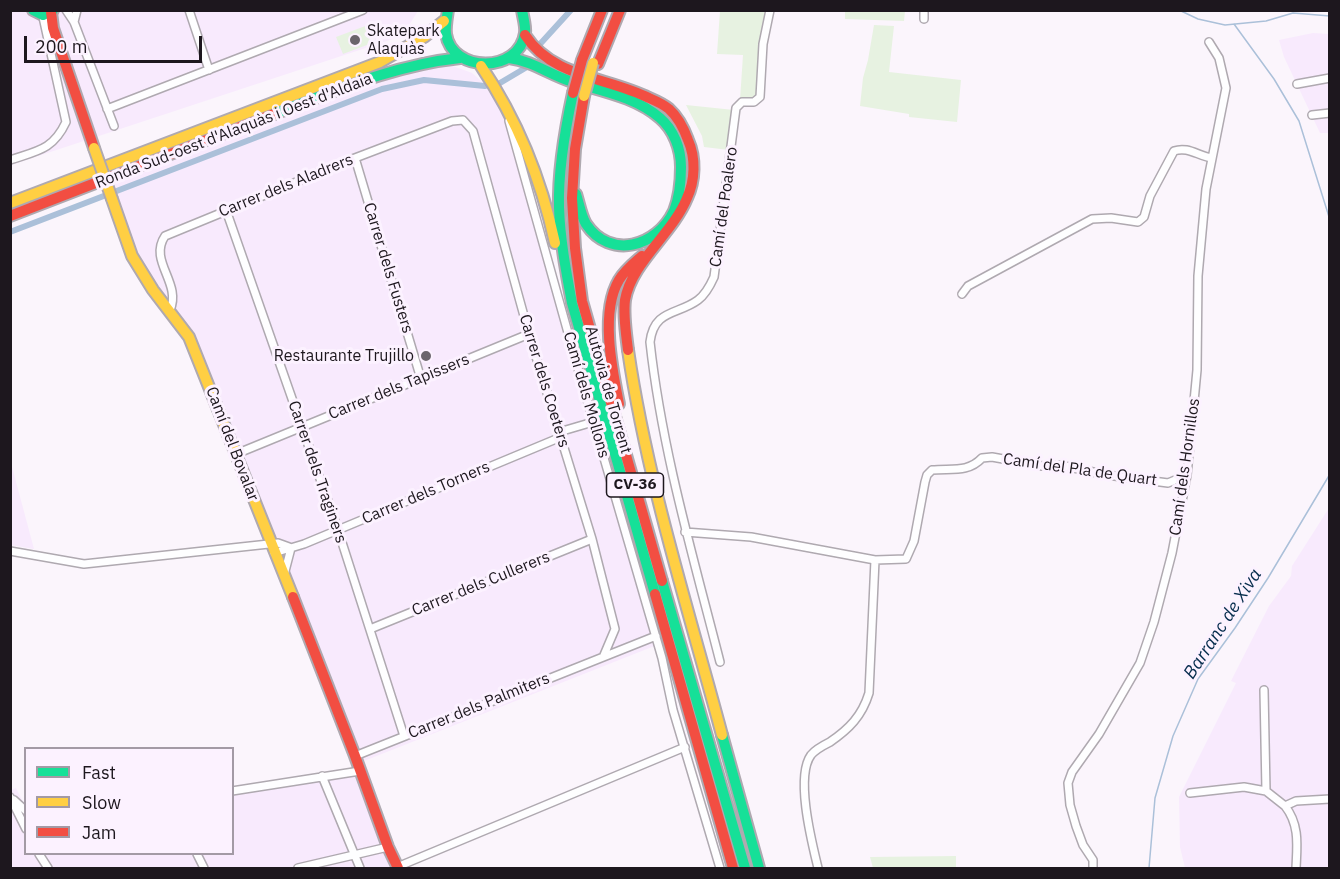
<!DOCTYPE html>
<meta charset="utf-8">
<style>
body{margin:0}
#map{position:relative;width:1340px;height:879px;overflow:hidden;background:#fbf5fc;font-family:"IBM Plex Sans",sans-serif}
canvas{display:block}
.frame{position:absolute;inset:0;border:12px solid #1d171e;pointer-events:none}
.legend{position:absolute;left:24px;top:747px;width:210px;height:108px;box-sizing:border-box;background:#fcf2ff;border:2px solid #a39aa5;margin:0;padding:8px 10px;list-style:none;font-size:18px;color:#1d171e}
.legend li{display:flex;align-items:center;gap:12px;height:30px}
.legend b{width:30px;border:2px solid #a39aa5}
.scale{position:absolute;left:24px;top:36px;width:178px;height:27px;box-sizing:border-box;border:3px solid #1d171e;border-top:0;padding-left:8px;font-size:18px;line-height:21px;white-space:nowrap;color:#1d171e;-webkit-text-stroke:4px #fcf2ff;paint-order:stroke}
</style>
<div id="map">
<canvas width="1340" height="879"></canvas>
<div class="frame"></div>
<ul class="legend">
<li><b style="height:8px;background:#16e098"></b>Fast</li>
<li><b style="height:8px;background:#ffcf43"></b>Slow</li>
<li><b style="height:8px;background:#f24e42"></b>Jam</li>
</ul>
<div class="scale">200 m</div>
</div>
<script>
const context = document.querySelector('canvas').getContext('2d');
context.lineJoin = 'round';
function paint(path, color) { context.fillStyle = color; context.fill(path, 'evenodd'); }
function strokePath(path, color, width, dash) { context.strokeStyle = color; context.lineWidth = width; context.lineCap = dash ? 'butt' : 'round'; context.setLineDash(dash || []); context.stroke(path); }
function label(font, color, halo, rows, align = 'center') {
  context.font = font + ' "IBM Plex Sans",sans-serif'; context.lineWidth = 6; context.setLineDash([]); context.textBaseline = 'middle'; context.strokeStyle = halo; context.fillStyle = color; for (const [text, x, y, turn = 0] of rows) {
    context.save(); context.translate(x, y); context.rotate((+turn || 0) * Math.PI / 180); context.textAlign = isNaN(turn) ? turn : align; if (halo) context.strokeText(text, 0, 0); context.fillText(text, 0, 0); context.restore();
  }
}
paint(new Path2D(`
 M10,11H418L402,36L11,165Z
 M1313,33L1329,34V133H1320L1284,57L1279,40Z
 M450,65L472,73L488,87L505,119L568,350L584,391L657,645L364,761L188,339L134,255L109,184L359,86Z
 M10,463H11L34,549L11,545Z
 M1329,508V868H1185L1180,847L1179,797L1236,683L1231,681L1269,606L1291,576L1292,566Z
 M359,775L396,868H11V790L16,788L25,806L26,854H232L233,794Z`), '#f8eafd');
paint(new Path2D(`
 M720,11H768L756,97L740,100L743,55L717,54Z
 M845,11H905L904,21L845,19Z
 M368,25L375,42L343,54L336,37Z
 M874,25L894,26L889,72L961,80L957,122L909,117V114L860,106L863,78L868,60Z
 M686,105L734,110L729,150L704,147L702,136Z
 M956,856V868H873L870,857Z`), '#e7f2e1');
strokePath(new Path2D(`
 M1179,10L1198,19L1225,25L1266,21L1293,13L1330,16
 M1234,24L1274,79L1299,121L1330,220
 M1149,868L1155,798L1173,736L1198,679L1235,628L1268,578L1330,474`), '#abc0d9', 1.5);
strokePath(new Path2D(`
 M541,43L571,10
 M500,83L527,67
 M10,232L382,89L424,80L485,86`), '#abc0d9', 6);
const street = new Path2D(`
 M66,10L74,22L114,126
 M189,10L209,70
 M924,19V10
 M74,22L77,10
 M1297,84L1330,78
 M107,109L363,10
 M1312,115L1330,113
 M509,121L577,365L662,658L673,710L720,868
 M355,158L421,379
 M10,160C37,151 53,150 66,122L43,17
 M226,210L338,530L404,736
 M962,294L968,286L1092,219L1111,218L1138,222L1144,217L1150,196L1174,151C1188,146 1198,156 1212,158
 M170,310C182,283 148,261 165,236L355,158L452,121L463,120L473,131L529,334L592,539L615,629L604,655
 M559,432L593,422
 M236,454L529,334
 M685,532L751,537L875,560L906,559L914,541L925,482L927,475L932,470C951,468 968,473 982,458L992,457L1042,466L1060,465L1107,475L1168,483L1187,475
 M10,551L84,564L278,543L289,547
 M274,553L304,544L561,437
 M284,575L291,548
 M370,629L592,539
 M720,662C693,556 662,451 650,342C654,309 678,315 698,300C706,294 710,286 714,277L736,108L742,102H754L760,97L763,44L770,10
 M1264,690L1266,791
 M355,756L656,636
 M322,776L360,868
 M232,791L360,771
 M1190,793L1244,787L1266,791L1285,806L1296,801L1330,799
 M10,797L26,829
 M14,800L26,811
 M1285,806C1300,825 1297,846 1296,868
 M39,854L48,868
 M197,854L204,868
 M397,867L685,747
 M298,868L388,847
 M818,868C812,843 795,777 811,755C815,750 824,745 830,742C849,729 862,716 869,693L875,560
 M1093,868V860L1083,845L1076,826L1070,805L1068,783L1072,772L1099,734L1140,663L1154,622L1172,553L1187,475L1197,370L1198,276L1206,189L1226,88L1219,58L1209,42`);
const fast = new Path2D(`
 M33,10L43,15L53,10
 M448,10C447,17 445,27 446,34C452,73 519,74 525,33C526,26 523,17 522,10
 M509,58C533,61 550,75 573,82C602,91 636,97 660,118C674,130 681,149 681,167C681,182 680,196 674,211C657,247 610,260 586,224C581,216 579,203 576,194
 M573,93C565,130 558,169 559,207C560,239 566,271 572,303L655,594
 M274,114C335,91 394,65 460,58
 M662,581L745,868
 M722,735L759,868`);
const slow = new Path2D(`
 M481,66C518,121 541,178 555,243
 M112,199L132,256L153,290L189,337L293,597
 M10,203L380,62L424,37L444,21
 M628,350C647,480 688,608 722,735`);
const jam = new Path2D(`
 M51,12L53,28L94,148
 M525,35C553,78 607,77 649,98C656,101 663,104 669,109C678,117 684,129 688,140C696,158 695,181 687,198C673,233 631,263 625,300C623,316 626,333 628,350
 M582,60L602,10
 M598,64L620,10
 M584,96L575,149L572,198L575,248L582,301L662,581
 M10,216L274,114
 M619,404C612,369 600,312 619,280C625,270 634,263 642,256
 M655,594L733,868
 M293,597L355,756L388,847L398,868`);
strokePath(street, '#afa9b0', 10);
strokePath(fast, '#afa9b0', 14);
strokePath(slow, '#afa9b0', 14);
strokePath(jam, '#afa9b0', 14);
strokePath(street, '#fefeff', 7);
strokePath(fast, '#16e098', 10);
strokePath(slow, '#ffcf43', 10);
strokePath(jam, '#f24e42', 10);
const slowBridge = new Path2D(`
 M584,96L593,63
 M94,148L112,199`);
const jamBridge = new Path2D(`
 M573,93L582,60`);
strokePath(slowBridge, '#afa9b0', 14, []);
strokePath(jamBridge, '#afa9b0', 14, []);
strokePath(slowBridge, '#ffcf43', 10);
strokePath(jamBridge, '#f24e42', 10);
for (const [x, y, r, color] of [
 [355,40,6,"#6b656c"],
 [426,356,6,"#6b656c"]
]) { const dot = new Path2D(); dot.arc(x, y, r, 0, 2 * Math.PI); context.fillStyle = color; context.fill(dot); strokePath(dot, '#fcf2ff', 2); }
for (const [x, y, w] of [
 [635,485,57]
]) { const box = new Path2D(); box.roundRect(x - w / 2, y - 12, w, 24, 4.5); context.fillStyle = '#fcf2ff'; context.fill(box); strokePath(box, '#1d171e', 1.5); }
label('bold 15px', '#1d171e', null, [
 ["CV-36",635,485]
]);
label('16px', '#1d171e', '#fcf2ff', [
 ["Skatepark",367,31],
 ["Alaquàs",367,49],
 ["Restaurante Trujillo",414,356,"right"]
], 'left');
label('16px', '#1d171e', '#fcf2ff', [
 ["Ronda Sud-oest d'Alaquàs i Oest d'Aldaia",234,131,-21],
 ["Carrer dels Aladrers",286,186,-22],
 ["Camí del Poalero",724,207,-82],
 ["Carrer dels Fusters",388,268,73],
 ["Carrer dels Coeters",544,381,73],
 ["Carrer dels Tapissers",399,387,-22],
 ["Autovia de Torrent",608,390,74],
 ["Camí dels Mollons",586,395,74],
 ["Camí del Bovalar",232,444,69],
 ["Camí dels Hornillos",1185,467,-82],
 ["Camí del Pla de Quart",1080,470,8],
 ["Carrer dels Traginers",317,472,71],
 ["Carrer dels Torners",426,493,-23],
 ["Carrer dels Cullerers",481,584,-22],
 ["Carrer dels Palmiters",479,706,-22]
]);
label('italic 18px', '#052c4c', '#fcf2ff', [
 ["Barranc de Xiva",1223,624,-57]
]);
</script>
